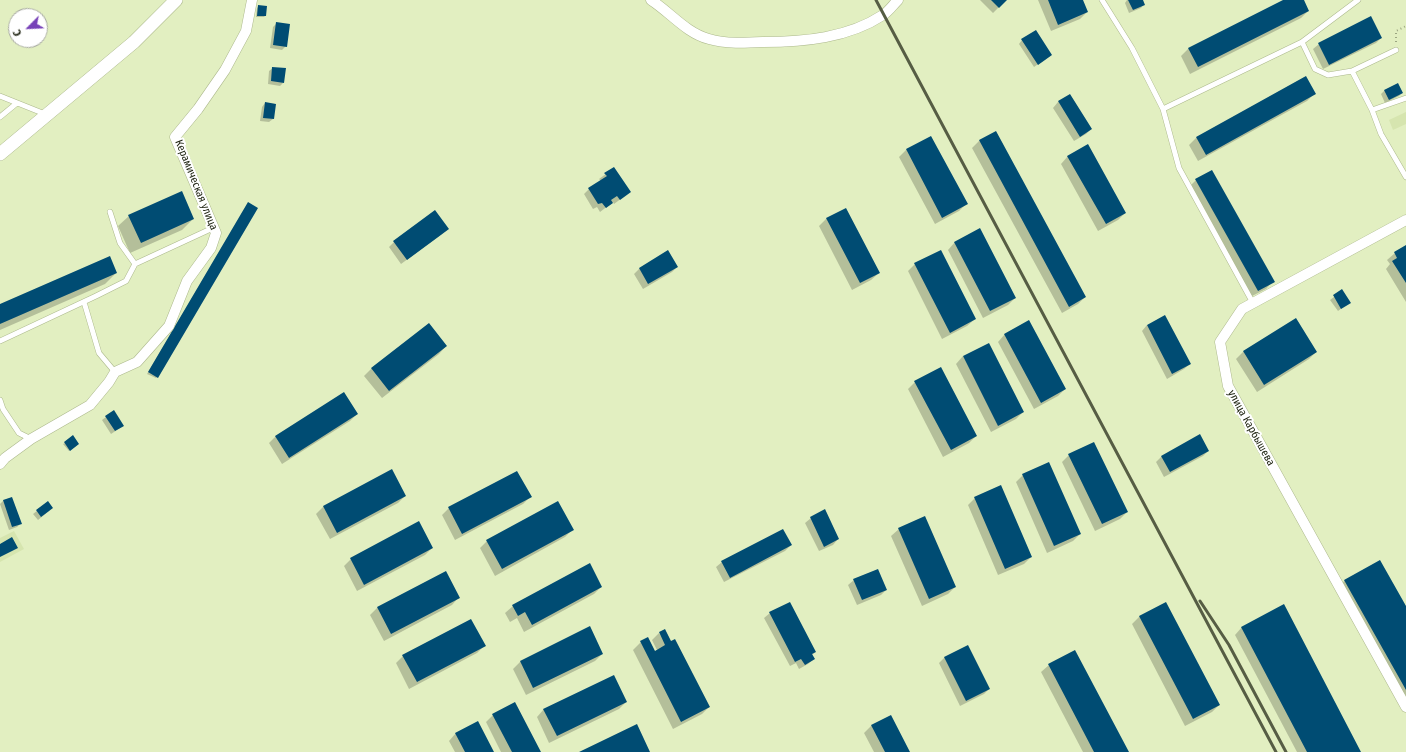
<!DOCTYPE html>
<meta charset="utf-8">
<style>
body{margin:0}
#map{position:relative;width:1406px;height:752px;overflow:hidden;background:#e2efc1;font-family:"Fira Sans Condensed",sans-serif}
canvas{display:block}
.north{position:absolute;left:8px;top:8px;width:40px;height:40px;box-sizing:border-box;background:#fff;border:1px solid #a7a9a1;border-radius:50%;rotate:246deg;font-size:11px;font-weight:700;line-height:16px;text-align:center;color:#222715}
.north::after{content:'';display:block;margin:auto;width:14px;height:18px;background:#7741b8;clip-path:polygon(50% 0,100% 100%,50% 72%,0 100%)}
</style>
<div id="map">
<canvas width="1406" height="752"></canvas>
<div class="north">С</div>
</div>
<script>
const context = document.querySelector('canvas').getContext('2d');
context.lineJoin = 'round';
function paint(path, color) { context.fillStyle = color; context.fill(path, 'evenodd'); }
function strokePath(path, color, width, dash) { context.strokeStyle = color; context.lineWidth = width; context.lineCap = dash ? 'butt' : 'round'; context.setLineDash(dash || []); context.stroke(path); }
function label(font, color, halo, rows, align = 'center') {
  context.font = font + ' "Fira Sans Condensed",sans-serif'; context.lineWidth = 4; context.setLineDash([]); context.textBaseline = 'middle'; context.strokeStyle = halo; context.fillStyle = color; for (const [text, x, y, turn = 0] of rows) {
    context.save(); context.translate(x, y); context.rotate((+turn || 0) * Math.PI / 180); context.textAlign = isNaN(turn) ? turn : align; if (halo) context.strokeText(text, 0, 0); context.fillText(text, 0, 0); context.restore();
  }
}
paint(new Path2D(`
 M1406,112V124L1393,130L1389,120Z
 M14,531L24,549L0,562V538Z`), '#d6e5af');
paint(new Path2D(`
 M980,0H1006L993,13Z
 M1038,0H1082L1087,12L1080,19L1051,31Z
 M1127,0H1142L1144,4L1141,8L1129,13L1125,3Z
 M1285,0H1302L1308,11L1301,18L1190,74L1181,56L1188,49Z
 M259,6L265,16L264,17H256L257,8Z
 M1371,18L1381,38L1376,43L1323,69L1313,49L1319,44Z
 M277,23L286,46L282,50L270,48L273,27Z
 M1022,40L1051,55L1034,67L1019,44Z
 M273,68L283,83L280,86L268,84L269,71Z
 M1305,77L1314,94L1307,101L1198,161L1189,145L1196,138Z
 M1398,85L1402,93L1399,96L1385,103L1381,94L1384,91Z
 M1070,95L1091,129L1086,134L1074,141L1053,108L1058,102Z
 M265,103L275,104L273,119L269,122L260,121L262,107Z
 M996,132L1085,297L1078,304L1062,313L972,148L979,141Z
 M931,137L966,204L959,211L935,224L899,157L906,150Z
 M1068,156L1125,213L1118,220L1098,231L1061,164Z
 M614,168L630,192L614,204L613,202L600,212L597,207L593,209L584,194L589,189L601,181L599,179Z
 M1196,180L1273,281L1266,289L1250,297L1189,187Z
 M247,205L157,377L156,378L147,374Z
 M846,209L879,273L871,280L852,290L819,226L826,219Z
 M129,216L193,219L182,230L130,253L118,226Z
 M442,234L401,264L389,247L394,242Z
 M955,242L1015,298L1008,305L983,318L948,250Z
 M1406,246V302L1386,269L1390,264L1387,260L1395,253Z
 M668,252L677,267L672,272L643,289L634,274L639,269Z
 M915,264L975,319L967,326L942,339L908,271Z
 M116,273L105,284L0,330V305Z
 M1342,291L1349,303L1338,311L1330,300Z
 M1147,325L1190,364L1184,369L1167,379L1142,331Z
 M1005,334L1065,389L1058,396L1034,409L998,342Z
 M446,346L439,354L382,398L364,376L372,368Z
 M1244,351L1316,352L1309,359L1257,392L1236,359Z
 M963,356L1023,412L1016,419L991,432L956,364Z
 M915,382L976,436L969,443L943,457L908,389Z
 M357,414L350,421L282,464L269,443L276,436Z
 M106,417L123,426L111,434L102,420Z
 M1200,436L1208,451L1203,456L1164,477L1156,462L1161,457Z
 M65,443L77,445L69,451L63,444Z
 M1069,455L1127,512L1120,519L1095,531L1062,462Z
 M1023,475L1080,534L1073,541L1047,553L1016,482Z
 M405,496L398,503L330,539L316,514L324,506Z
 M530,497L523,504L455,540L442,515L449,508Z
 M975,498L1031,557L1024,564L998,575L968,505Z
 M4,500L20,524L17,527L9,530L0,504Z
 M48,502L49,511L38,520L33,514Z
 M811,518L838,539L833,545L819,551L805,523Z
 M899,529L955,587L948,594L922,606L891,536Z
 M572,530L565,537L495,576L480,548L487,541Z
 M791,545L785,551L724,582L716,567L722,562Z
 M432,548L425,555L357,591L344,566L351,559Z
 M445,572L459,597L452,605L384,641L370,615L377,608Z
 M854,580L886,590L881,595L857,605L848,585Z
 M1345,580L1406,608V709L1338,588Z
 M601,587L594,594L524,632L517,618L510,622L505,613L513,606Z
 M1165,603L1219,705L1212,712L1185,726L1132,624L1139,617Z
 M770,613L815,652L812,655L814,659L808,664L799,669L796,663L790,666L764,618Z
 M1242,627L1360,752H1297L1235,635Z
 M589,628L602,654L595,661L526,695L513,669L520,662Z
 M659,633L709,707L702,714L673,729L633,650L641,642L648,639L654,652L657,650L652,640Z
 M484,646L477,653L409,689L396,663L403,656Z
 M945,657L989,689L984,694L960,706L939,663Z
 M1049,665L1128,752H1083L1041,672Z
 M626,702L619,709L549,743L537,717L544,709Z
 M493,715L540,752H501L486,722Z
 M890,716L909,752H874L864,733L871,726Z
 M456,733L493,752H455L449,741Z`), '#0003');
paint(new Path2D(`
 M991,0H1007L999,8Z
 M1048,0H1083L1088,12L1058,25Z
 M1128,0H1143L1145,5L1133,10Z
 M1283,0H1304L1309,11L1198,67L1188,48Z
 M258,5L267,6L266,16H257Z
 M1371,16L1382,38L1329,65L1318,43Z
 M276,22L290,24L287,47L273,45Z
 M1036,30L1052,55L1038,65L1021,39Z
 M272,67L286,68L284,83L271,81Z
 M1306,76L1316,94L1206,155L1196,137Z
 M1398,83L1403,93L1389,100L1384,90Z
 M1070,94L1092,129L1080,137L1058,101Z
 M265,102L276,104L274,119L263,118Z
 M996,131L1086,297L1069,307L979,140Z
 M931,136L968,204L942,218L906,149Z
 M1088,144L1126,213L1106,224L1067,156Z
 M614,167L631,192L620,200L617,196L611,200L613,203L606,208L602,203L598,204L588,188L607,176L604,173Z
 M1212,170L1275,282L1258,291L1195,179Z
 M182,191L194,219L141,243L128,215Z
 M248,202L258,208L158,378L148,372Z
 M846,208L880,273L860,283L826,218Z
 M435,210L449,229L407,260L393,241Z
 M980,228L1016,298L990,311L954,242Z
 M1406,245V283L1392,261L1397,258L1394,252Z
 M668,250L678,267L648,284L639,268Z
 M941,250L976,319L950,333L914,263Z
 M110,256L117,273L0,324V304Z
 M1342,289L1351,303L1341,309L1333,295Z
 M1165,315L1191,364L1172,374L1147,325Z
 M1296,318L1317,352L1264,385L1243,351Z
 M1029,320L1066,389L1041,403L1004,334Z
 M429,323L447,346L389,391L371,368Z
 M989,343L1024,412L998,426L963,356Z
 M941,367L977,436L951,450L914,381Z
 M344,392L358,414L289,458L275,436Z
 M114,410L124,426L115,431L105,416Z
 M1200,434L1209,451L1170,472L1161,456Z
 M73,435L79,444L70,451L64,442Z
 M1094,442L1128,512L1102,524L1068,454Z
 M1049,462L1081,534L1054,546L1022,474Z
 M392,469L406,496L337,533L323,506Z
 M517,471L532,497L462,534L448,507Z
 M1001,485L1032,557L1005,569L974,497Z
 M12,497L22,524L12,527L3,500Z
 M48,501L53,508L41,517L36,510Z
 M558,501L574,530L502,569L486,540Z
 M825,509L839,539L824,547L810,517Z
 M925,516L956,587L929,599L898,528Z
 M419,521L433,548L364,585L350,558Z
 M783,529L792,545L730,578L721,561Z
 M12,537L18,548L0,557V544Z
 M1380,560L1406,606V690L1344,580Z
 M590,563L602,587L532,625L525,612L518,616L512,605Z
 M878,569L887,590L862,600L853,579Z
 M446,571L460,598L391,634L377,607Z
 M790,602L816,652L812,654L815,659L805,665L801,659L795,662L769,612Z
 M1166,602L1220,705L1193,719L1139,616Z
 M1284,604L1361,752H1307L1241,627Z
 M471,619L486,646L417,682L402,655Z
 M590,626L603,654L533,688L520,661Z
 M665,629L671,641L675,639L710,707L681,722L640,641L648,637L655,651L665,645L659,632Z
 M968,645L990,689L966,701L944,657Z
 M1075,650L1129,752H1094L1048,664Z
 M614,675L627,702L557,736L543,709Z
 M515,702L541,752H512L492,714Z
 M891,715L910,752H885L871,725Z
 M478,721L494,752H465L455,733Z
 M637,724L650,752H579Z`), '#004c73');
const service = new Path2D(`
 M1102,0L1132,48L1163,109L1302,42L1315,69L1328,75L1352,71L1372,110L1381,134L1406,177
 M1302,42L1358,0
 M1352,71L1396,50
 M0,96L45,114
 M1163,109L1179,168L1253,303
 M1372,110L1406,98
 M0,117L17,103
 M110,212L120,243L135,264
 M84,302L99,353L115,372
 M0,341L96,296L126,281L135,264L215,227
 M0,400L3,409L19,433L31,439`);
const minor = new Path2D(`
 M651,0C670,12 686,33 709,39C726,44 745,43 763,42C804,42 848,38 883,15C888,12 893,5 898,0
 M1406,220L1242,309L1220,342L1228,386L1406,707
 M0,464L5,458L31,439L90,405L109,382L115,372L137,362L169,326L187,281L211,248L216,233L175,137L198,109L225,70L246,31L252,0`);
const tertiary = new Path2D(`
 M0,154L134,42L176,0`);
strokePath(service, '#acb88c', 6);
strokePath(minor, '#acb88c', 11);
strokePath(tertiary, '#acb88c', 14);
strokePath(new Path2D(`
 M1396,42V31L1406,26`), '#9ba581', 2, [1, 3]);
strokePath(service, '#fff', 5);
strokePath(minor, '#fff', 10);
strokePath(tertiary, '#fff', 13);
strokePath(new Path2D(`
 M876,0L1276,752
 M1200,601L1229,645L1286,752`), '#565d44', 3);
label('11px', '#222715', '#fff', [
 ["Керамическая улица",196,185,68],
 ["улица Карбышева",1251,428,61]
]);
</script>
